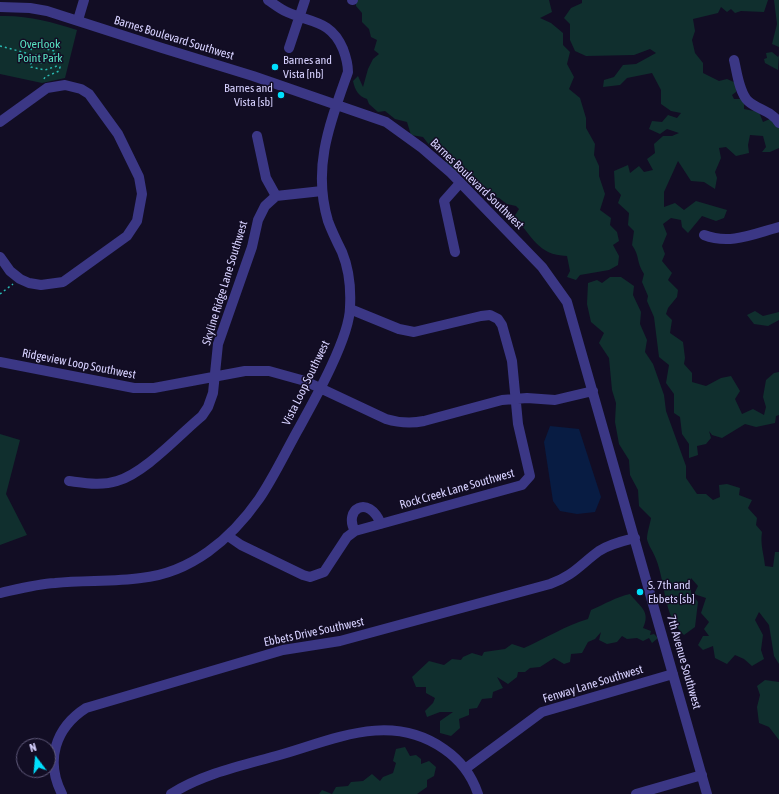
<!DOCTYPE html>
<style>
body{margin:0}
#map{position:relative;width:779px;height:794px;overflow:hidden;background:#120d24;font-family:"Asap Condensed",sans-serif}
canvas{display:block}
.north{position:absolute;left:16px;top:738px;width:40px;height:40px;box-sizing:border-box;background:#120d24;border:1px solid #615b7c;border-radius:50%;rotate:344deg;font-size:11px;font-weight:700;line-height:16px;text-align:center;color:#d7d1ff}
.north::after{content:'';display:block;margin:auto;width:14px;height:18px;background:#00dffc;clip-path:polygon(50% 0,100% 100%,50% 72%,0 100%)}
</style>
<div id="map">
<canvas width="779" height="794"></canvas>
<div class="north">N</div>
</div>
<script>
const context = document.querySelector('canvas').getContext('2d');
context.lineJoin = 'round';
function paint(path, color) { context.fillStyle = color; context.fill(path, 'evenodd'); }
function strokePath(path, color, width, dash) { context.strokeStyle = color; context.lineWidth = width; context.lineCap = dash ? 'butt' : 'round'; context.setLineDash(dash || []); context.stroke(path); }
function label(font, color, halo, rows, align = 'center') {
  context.font = font + ' "Asap Condensed",sans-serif'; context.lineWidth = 3; context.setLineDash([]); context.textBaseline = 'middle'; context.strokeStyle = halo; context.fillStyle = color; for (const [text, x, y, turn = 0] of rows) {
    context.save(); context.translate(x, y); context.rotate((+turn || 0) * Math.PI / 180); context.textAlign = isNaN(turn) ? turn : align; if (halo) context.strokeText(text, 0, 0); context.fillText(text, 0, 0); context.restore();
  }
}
paint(new Path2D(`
 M356,0H549L552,12L540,18L551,23L563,33V45L570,52L567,64L574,77L569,89L580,98L586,118V128L595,144L594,155L599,166V176L605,194L600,210L611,218L610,225L617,232L619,241L613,245L619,256L618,265L609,270L580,275L576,280L567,277L570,271L567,256C537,255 533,236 514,217L519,209L516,206L507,204L499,198L480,193C473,185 465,182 460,173L450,170L446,163L444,151L430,146L423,137L411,135L407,122L395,119L385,111L378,112L369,104L367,99C358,96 355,90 353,81L358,76L363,87L368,69L373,59L379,54L374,50L377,40L371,37L369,29L362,22V13L356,6Z
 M582,0H768L764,12L741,11L735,13L731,9L727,12L721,7L718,13L693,19L695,31L692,40L695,53L703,63V73L719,81L727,79L736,83V92L732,95L734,99H744V109L759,112L763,122L779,115V148L770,152H762L766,147L763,136L750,135L748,145L749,153L736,156L726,147L719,148L721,158L715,172L717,178L715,189L704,182L691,181L678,161L664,192V207L675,203L684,210L696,201L727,210L724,218L716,221L702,216L688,233L682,227L681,220L671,218L663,224L667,234L662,246L665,254L662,261L672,273L668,280L678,290L677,297L668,308L666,314L672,320L670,333L683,342L685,358L684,364L692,373V382L706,386L721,378L731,376L740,391L735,399L742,414L753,409L764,415L766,407L763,397L766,380L774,373L779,372V415L776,416L775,423L756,427L745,424L722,438L712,435L709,431L711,438L706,444L697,446L698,455L689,458V444L682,434L680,417L674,413V394L666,383L669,365L659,357L654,317L647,301L648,296L642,282L644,274C636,262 640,256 632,245L634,231L628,225L629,213L618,203L621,195L615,188L614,171L628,165L630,173L639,166L644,172L653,170L647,159L655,153L654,144L663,136H672L679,133L667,129L660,134L649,129L652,121L662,122L668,115L677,118L681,113L671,111L661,104V90L652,73L627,78L620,85L603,87L604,80L614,77L623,65L636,64L656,53L650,49L634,55L586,56L575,51L570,40V24L564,18L571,8L582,3Z
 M774,0H779V47L772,44L777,24Z
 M0,16C27,15 52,22 77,30L65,78L42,83L0,74Z
 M772,52L778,57L779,55L778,70L765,63L764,59L767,58L766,53Z
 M610,277H621L634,286L633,295L641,312L640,324L647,340L645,352L653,364L664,395L666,411L686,466V478L697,494H706L713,500L720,497L719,485L727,484L740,488L739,495L752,500L748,508L757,518L756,525L762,532C760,545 764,554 765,566L773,567L775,552H779V664L774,656L769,625L759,612L755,620L763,635L761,650L764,659L752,666L744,659L735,655L727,664L715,658L713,646L703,650L698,645L703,636H709L704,629L709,622L701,613L706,598L694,594L698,586L691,578V592L698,602L695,627L684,635C663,616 666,584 656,559C654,553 648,545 647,539C647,533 650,524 651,518L639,506L638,490L630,475L629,460L619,444L615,422L616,403L612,390L609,358L599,343L604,333L591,322L587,304L588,283L597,280L602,283Z
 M755,311L763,316L779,312V320L768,326L754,324L747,315Z
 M0,434L20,440L6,494L27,535L0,545Z
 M630,594C640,607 651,611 643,628L651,631L650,635L654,634L658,638L652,643L649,638L643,641L637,638L627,639L622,636L617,642L607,644L599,640L601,632L595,639L588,642L582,653L571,654L570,662L564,664L554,658L540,667L530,668L525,672H518L517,677L508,684L497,677L503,688L493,692L492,698L482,699L477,708L469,709V715L459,719L460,728L451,736L440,733V721L453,712H440L427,717L425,711L433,703L435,698L426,693V687H416L412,677L429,661L444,665L452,659L461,660L463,657L472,653L482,656L484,652L505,649L512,644L524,648C546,638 565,626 588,619L591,610C605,604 616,597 630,594Z
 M765,680L779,682V740L769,727L759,723L757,707L760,695L757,686Z
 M405,747L410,756L416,755L421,759V764L429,761L436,767L434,776L427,780V787L417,794H319L322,790L332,794L336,787L348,786L351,782L363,781L372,774L380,781L383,777L393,773L396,763L393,761L396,749Z`), '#102f2e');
paint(new Path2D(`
 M550,426L579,429L601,497L595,512L577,514L560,511L553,501L544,442Z`), '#081c43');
strokePath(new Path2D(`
 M0,46L30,54L32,46L55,51L53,59L48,58L44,63L34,62L30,64L31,67L45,70L57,66L60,67L59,71L45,77L44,79
 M30,54L48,58
 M0,294L13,284`), '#2abab3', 1.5, [2, 3]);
strokePath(new Path2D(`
 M352,0H353
 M0,7L30,8L47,11L162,48L253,76L386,122L422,148L451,173L542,267L567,302L707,794
 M78,20L84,0
 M289,48L305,0
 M734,60C737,72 739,92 748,101C758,110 772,111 779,123
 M0,122L47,88L65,85L81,89L89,94L118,134L139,177L142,194L137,221L127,236L63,282L41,285L29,283L20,279L10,271L0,257
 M257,136L266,178L276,196
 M704,235C730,245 753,234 779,227
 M455,252L444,201L460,183
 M0,362L134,388H154L245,371H269L305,381L386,419C399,423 410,424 424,421L502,400L527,398L555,400L593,391
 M69,481C85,483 101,486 117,481C145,473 179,435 202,416L208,407L213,393L218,344L252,247L258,220L265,206L276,196L322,191
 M355,531C343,510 368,493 381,524
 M228,536L241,545L303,575L310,577L324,572L347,537L355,531L522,485L530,476L518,424L512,361L502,325L498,319L490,315L481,316L414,332L399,329L350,309
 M0,593C18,589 37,584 55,583C84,580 113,582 141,578C191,573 231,539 259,499C274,477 286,451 299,428C314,401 350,337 350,307C351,289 349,269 342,252C337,242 332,232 328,221C312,167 330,123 348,72C348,64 346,57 343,49C331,20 311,23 287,12C280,9 274,4 268,0
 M465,769L542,712L673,674
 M62,794C45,761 55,728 86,708L283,650L340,641L550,584C573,576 581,564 599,551C610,544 623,541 635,538
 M171,794C203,774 240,766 276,756C333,740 390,711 444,749C460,760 472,776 478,794
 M636,794L702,775`), '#3b3785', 10);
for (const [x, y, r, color] of [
 [275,67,4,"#00dffc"],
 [281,95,4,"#00dffc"],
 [640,592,4,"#00dffc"]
]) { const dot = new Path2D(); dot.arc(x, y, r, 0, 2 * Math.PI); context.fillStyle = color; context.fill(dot); strokePath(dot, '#120d24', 1.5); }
label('12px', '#d7d1ff', '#120d24', [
 ["Barnes Boulevard Southwest",174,38,17],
 ["Barnes Boulevard Southwest",477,184,44],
 ["Skyline Ridge Lane Southwest",225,283,-73],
 ["Ridgeview Loop Southwest",79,364,11],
 ["Vista Loop Southwest",306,383,-64],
 ["Rock Creek Lane Southwest",457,489,-16],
 ["Ebbets Drive Southwest",314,632,-12],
 ["7th Avenue Southwest",684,662,74],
 ["Fenway Lane Southwest",593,684,-17]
]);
label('12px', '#58e4c3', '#120d24', [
 ["Overlook",40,44],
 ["Point Park",40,58]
]);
label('12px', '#d7d1ff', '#120d24', [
 ["Barnes and",283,60],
 ["Vista [nb]",283,74],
 ["Barnes and",273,88,"right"],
 ["Vista [sb]",273,102,"right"],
 ["S. 7th and",648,585],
 ["Ebbets [sb]",648,599]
], 'left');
</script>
